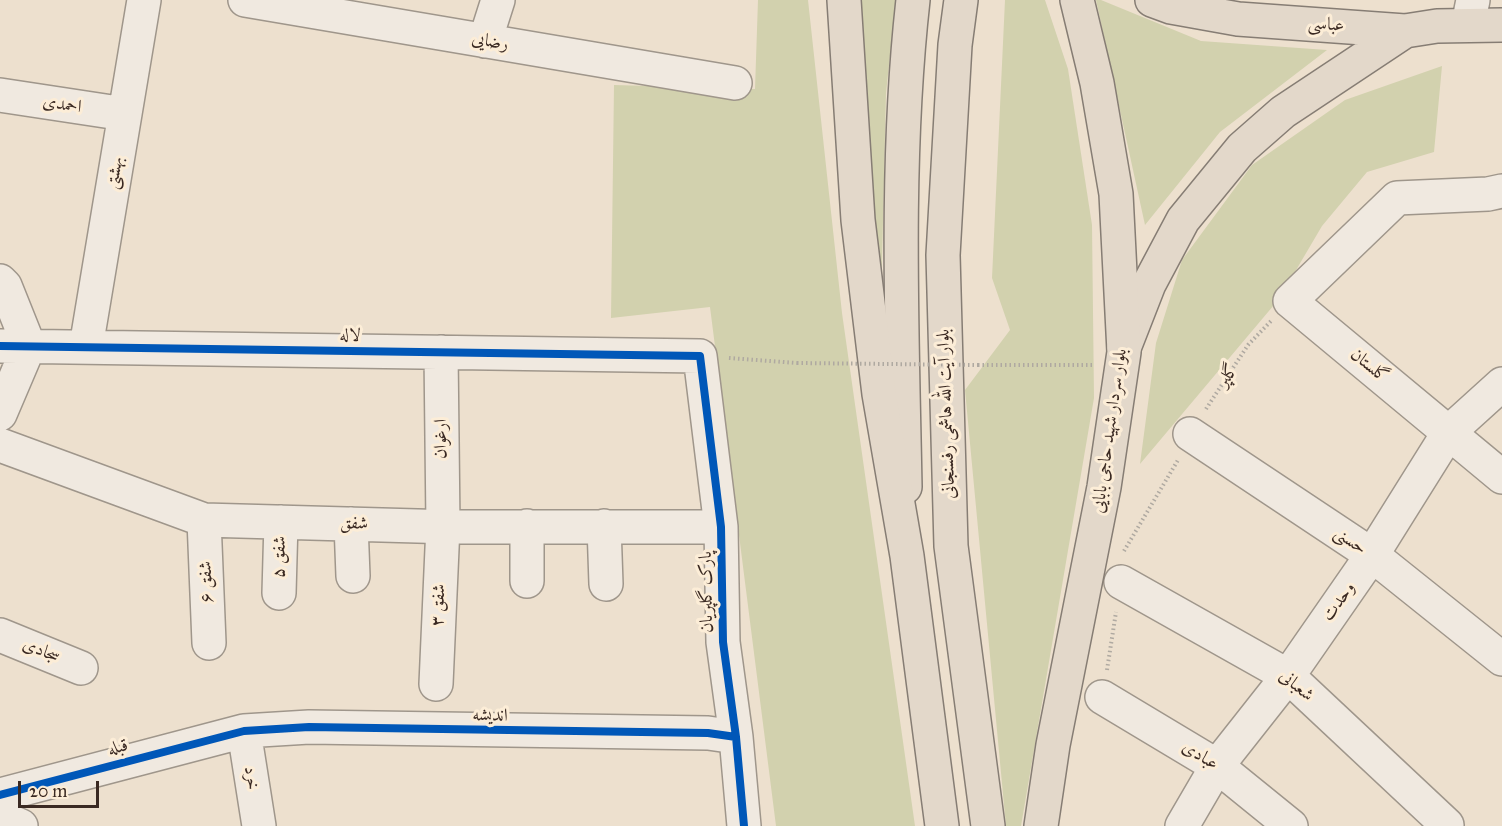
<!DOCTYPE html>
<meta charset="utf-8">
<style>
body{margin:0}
#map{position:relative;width:1502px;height:826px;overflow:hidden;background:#ede0ce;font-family:"IM FELL Great Primer",serif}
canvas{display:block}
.scale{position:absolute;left:18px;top:781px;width:81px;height:27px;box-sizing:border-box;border:3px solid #3a2922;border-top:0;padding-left:8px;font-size:18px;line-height:21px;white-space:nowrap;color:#3a2922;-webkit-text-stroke:4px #fcedd7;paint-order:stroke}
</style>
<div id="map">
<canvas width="1502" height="826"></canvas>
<div class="scale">20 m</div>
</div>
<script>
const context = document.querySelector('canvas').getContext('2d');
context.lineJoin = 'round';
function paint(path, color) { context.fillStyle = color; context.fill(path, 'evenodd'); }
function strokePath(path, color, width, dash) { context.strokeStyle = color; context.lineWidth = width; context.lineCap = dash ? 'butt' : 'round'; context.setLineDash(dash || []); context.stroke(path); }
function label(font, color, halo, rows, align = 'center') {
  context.font = font + ' "IM FELL Great Primer",Amiri,serif'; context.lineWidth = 6; context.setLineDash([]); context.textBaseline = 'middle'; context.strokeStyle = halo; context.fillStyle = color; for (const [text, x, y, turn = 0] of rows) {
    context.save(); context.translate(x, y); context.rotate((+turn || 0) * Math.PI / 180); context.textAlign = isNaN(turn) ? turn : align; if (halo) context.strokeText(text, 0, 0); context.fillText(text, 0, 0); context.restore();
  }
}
paint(new Path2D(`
 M758,0H808L842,313L915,826H776L710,307L611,318L614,85L755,89Z
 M857,0H896L886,93L880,347Z
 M1005,0H1045L1068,69L1092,225L1094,398L1021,826H1006L965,390L1010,330L992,278Z
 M1096,0H1101L1201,41L1327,50L1220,132L1145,225Z
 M1442,66L1434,152L1367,172L1322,226L1279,299L1140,464L1156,343L1182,260L1252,165L1345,100Z`), '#d2d1ae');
const minor = new Path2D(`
 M245,0L735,83
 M1468,25L1473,0
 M485,41L498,0
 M0,95L125,114
 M1502,191L1488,194L1397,198L1290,301L1502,477
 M0,281L5,286L29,346L0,414
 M0,346L700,356L721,527L723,642L736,737L744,826
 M86,347L144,0
 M1190,434L1372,555L1502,659
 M0,445L204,520L453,527H721
 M204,520L209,643
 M351,524L353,576
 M527,526V581
 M604,526L606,584
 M1121,582L1288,676L1447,825
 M279,593L281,522
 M0,635L81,668
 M436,684L443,526L441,352
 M1102,697L1217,766L1291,826
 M244,731L259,826
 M0,795L244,731L309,727L708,733L736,737
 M0,817L21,826
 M1182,826L1217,766L1288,676L1372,555L1449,432L1502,384`);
const major = new Path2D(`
 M961,0L955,45L943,255L951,546L988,826
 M1152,0L1171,7L1238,19L1405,31L1437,26L1502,25
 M1124,348L1149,284L1183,220L1242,148L1283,112L1405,31
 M905,487C902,325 895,161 913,0`);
const highway = new Path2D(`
 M844,0L858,220L879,394L907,556L942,826
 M1041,826L1053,745L1104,487L1124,352L1116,194L1097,83L1077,0`);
strokePath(minor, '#9f968b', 36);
strokePath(major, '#867d74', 36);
strokePath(highway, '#867d74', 36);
strokePath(new Path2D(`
 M729,358L797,363
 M978,365H1094
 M1206,409L1248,345L1271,321
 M1124,551L1178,460
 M1107,670L1116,612`), '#afa9a1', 4, [1.5, 3]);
strokePath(minor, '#f0e9e0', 33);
strokePath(major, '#e3d8ca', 33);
strokePath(highway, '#e3d8ca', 33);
strokePath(new Path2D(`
 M797,363L978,365`), '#afa9a1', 4, [1.5, 3]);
strokePath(new Path2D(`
 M0,346L700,356L721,527L723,642L736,737L744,826
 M0,795L244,731L309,727L708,733L736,737`), '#0057b8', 8);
label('18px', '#3a2922', '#fcedd7', [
 ["عباسی",1326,25,4],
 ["رضایی",490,42,10],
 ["احمدی",62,105,9],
 ["بهشتی",115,173,-81],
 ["لاله",350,336,1],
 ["گلستان",1369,366,39],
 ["گلپر",1228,376,-57],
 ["بلوار آیت الله هاشمی رفسنجانی",947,414,-92],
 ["بلوار سردار شهید حاجی بابایی",1110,431,-82],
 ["ارغوان",442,439,-90],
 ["شفق",354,524,1],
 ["حسنی",1350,541,34],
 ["شفق ۵",280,557,-88],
 ["شفق ۶",207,582,-92],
 ["پارک گلپریان",707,592,-91],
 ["وحدت",1339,602,-55],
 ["شفق ۳",439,605,-87],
 ["سجادی",41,651,22],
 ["شعبانی",1296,686,39],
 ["اندیشه",490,716,1],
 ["قبله",118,748,-15],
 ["عبادی",1200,756,32],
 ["خرد",251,778,81]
]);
</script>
